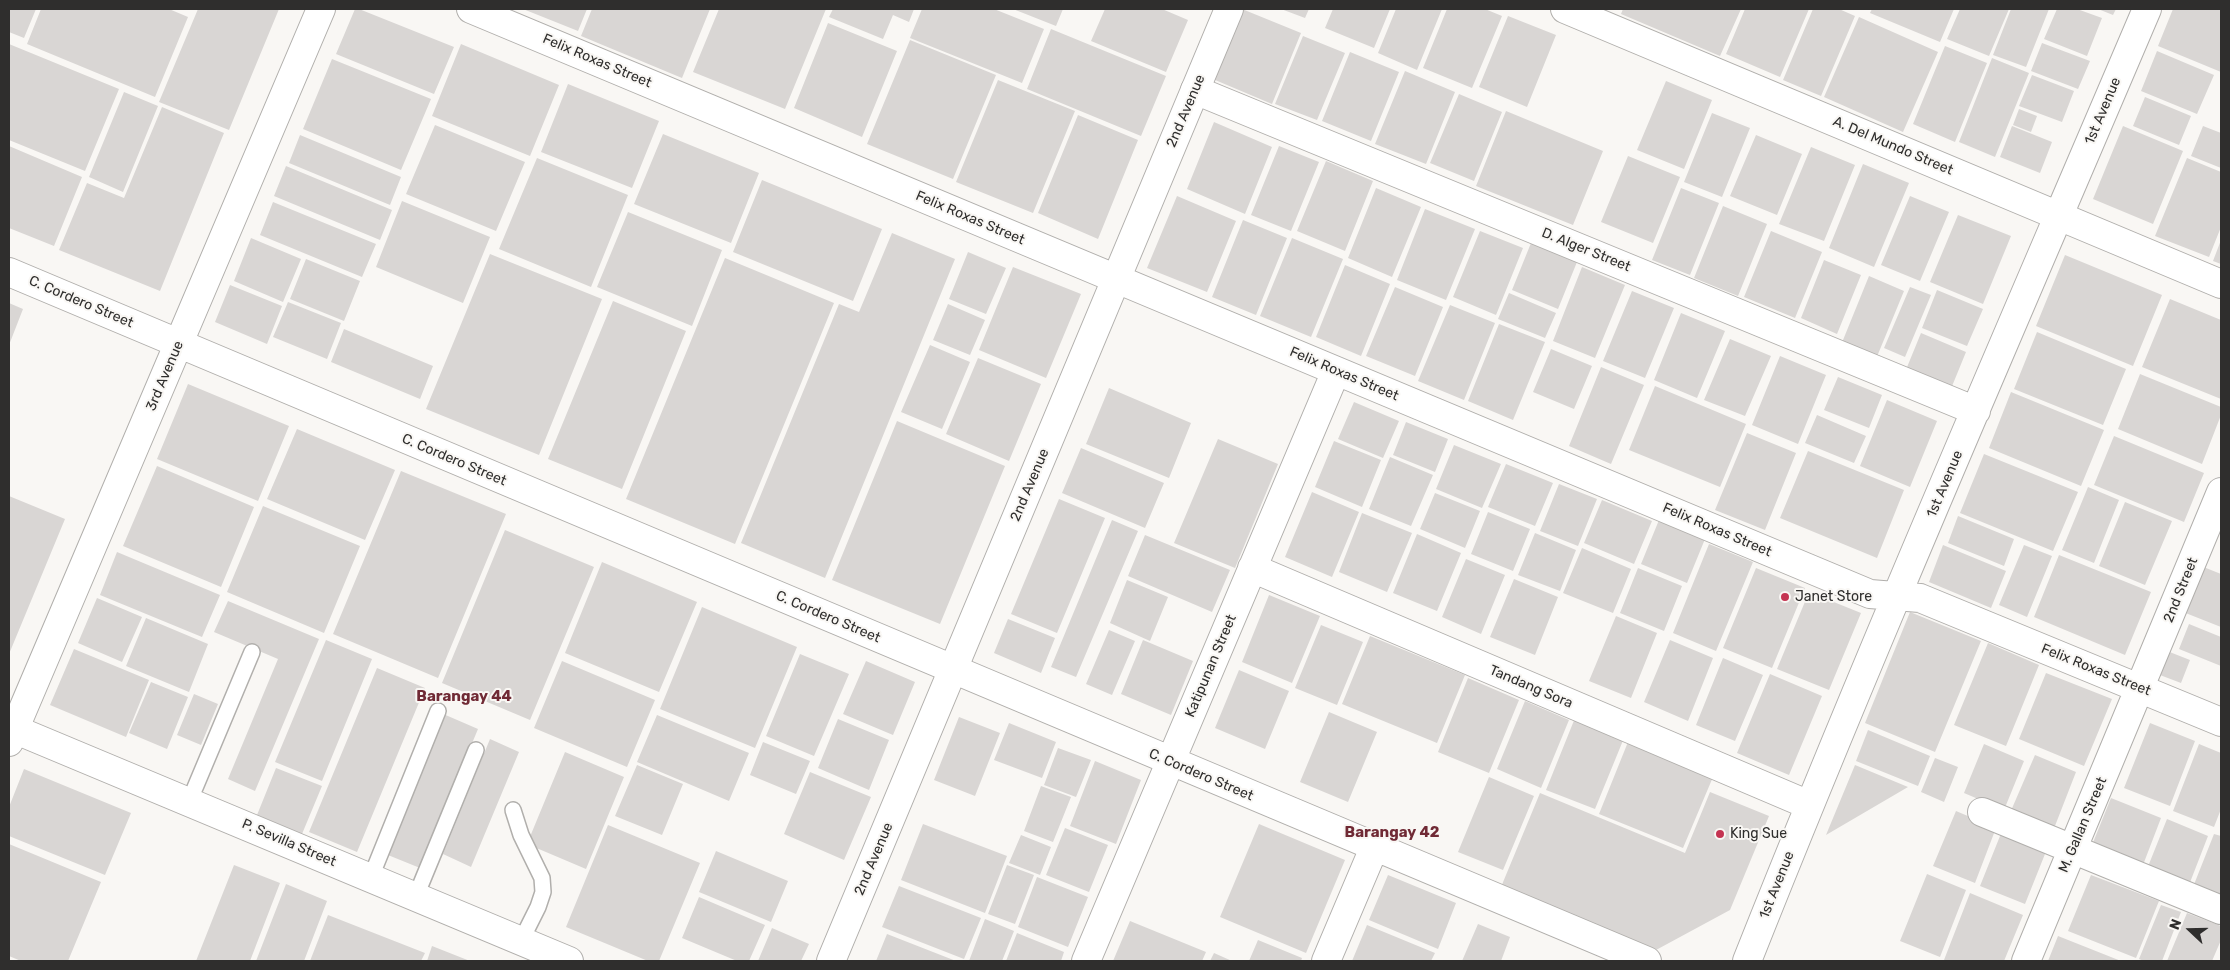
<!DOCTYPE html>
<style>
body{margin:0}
#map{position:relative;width:2230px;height:970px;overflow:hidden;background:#f9f7f4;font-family:Rubik,sans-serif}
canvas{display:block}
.frame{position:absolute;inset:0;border:10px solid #2f2e2d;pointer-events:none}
.north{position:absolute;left:2165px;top:905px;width:50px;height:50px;-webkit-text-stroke:4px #f9f7f4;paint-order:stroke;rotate:291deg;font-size:14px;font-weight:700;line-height:20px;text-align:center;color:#2f2e2d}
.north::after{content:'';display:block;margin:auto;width:18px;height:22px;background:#2f2e2d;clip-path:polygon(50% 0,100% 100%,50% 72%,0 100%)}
</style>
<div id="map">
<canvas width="2230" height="970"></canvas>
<div class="frame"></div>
<div class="north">N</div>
</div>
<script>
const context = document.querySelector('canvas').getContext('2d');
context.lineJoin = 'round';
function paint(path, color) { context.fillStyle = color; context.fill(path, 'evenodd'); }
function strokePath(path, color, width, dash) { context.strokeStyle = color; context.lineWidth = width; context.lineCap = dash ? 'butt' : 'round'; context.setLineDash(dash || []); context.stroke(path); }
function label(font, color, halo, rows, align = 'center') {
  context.font = font + ' Rubik,sans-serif'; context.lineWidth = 4; context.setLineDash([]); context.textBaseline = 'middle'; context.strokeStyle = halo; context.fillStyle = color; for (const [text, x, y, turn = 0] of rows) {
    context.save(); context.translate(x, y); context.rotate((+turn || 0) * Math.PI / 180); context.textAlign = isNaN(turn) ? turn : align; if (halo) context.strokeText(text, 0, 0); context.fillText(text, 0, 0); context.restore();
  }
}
paint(new Path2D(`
 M9,9H36L24,38L9,32Z
 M41,9H169L188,17L155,97L27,44Z
 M198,9H279L229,130L159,102Z
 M355,9H359L454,47L434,94L336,54Z
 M523,9H587L578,31Z
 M592,9H710L682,78L581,36Z
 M719,9H826L785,109L693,72Z
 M833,9H914L909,22L893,15L883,39L829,17Z
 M922,9H994L1044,29L1022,83L910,38Z
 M1013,9H1063L1056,26Z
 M1105,9H1162L1188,20L1166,72L1091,41Z
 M1242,9L1301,33L1272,104L1208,77Z
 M1281,9H1309L1305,18Z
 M1333,9H1390L1374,48L1325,28Z
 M1396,9H1442L1417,70L1378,53Z
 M1447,9H1485L1502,16L1472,88L1423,68Z
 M1623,9H1741L1720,56L1621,14Z
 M1745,9H1809L1780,77L1726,54Z
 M1813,9H1839L1855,16L1821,96L1783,80Z
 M1872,9H1954L1940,42L1870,13Z
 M1960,9H2009L1989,56L1947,39Z
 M2011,9H2049L2026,67L1993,55Z
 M2057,9H2077L2102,18L2087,56L2044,39Z
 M2098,9H2116L2113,15Z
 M2173,9H2221V72L2158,46Z
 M1508,16L1556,35L1527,107L1479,87Z
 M1859,17L1938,52L1903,132L1824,97Z
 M828,23L897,51L862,137L794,108Z
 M1051,29L1166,76L1141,136L1027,89Z
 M1303,36L1345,53L1317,120L1275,104Z
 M910,40L996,75L953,179L867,144Z
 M2042,43L2090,61L2078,89L2031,71Z
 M9,44L119,89L85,171L9,140Z
 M461,44L559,85L530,156L432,116Z
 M1945,46L1987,63L1955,142L1913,124Z
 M2157,51L2214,75L2197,114L2141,91Z
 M1350,52L1399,72L1371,141L1322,121Z
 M1992,58L2029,73L1995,157L1959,142Z
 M332,59L431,99L401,170L303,129Z
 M1405,71L1455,92L1426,164L1375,144Z
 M2032,75L2074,91L2062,122L2019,106Z
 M998,80L1075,111L1033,213L956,182Z
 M1666,81L1712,100L1684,169L1637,150Z
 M568,84L659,121L632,188L541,152Z
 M124,92L158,106L123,192L89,177Z
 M1459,94L1502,112L1474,181L1430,163Z
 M2145,97L2191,116L2179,145L2133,126Z
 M162,107L224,133L160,291L59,250L87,183L124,198Z
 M2019,109L2037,116L2031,132L2013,125Z
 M1506,111L1603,151L1573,225L1476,186Z
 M1712,113L1750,128L1722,197L1684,182Z
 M1078,115L1138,140L1098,239L1038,213Z
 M1214,122L1272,147L1245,214L1187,189Z
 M435,125L525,162L496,231L406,194Z
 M2012,126L2052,142L2040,173L2000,157Z
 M2123,126L2183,151L2153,224L2093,199Z
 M2203,126L2221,133V168L2191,156Z
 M663,134L759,173L731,243L634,204Z
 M300,135L401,177L390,205L289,163Z
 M1756,135L1802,154L1777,215L1730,196Z
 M9,146L82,177L54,246L9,228Z
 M1279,146L1319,162L1291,231L1251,215Z
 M1811,147L1855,165L1824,241L1779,224Z
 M1628,156L1680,177L1653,243L1601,222Z
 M537,158L628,195L591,287L499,249Z
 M2187,158L2221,172V227L2209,257L2155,236Z
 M1326,161L1373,181L1345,251L1297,231Z
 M1863,164L1909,183L1874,267L1829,248Z
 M286,166L392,210L380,240L274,196Z
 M762,180L882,229L853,301L733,252Z
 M1376,188L1421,207L1392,277L1348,258Z
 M1681,188L1719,203L1690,275L1652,260Z
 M1177,196L1236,221L1207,292L1147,268Z
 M1910,196L1949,212L1920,281L1881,265Z
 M402,201L490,237L463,303L376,267Z
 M273,202L376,244L362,277L260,235Z
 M1723,206L1767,224L1738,296L1694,278Z
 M1425,209L1475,229L1446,300L1397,280Z
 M628,212L722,250L692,326L597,287Z
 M1958,215L2011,236L1983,304L1930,282Z
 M1243,220L1287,238L1256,315L1212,297Z
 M1480,231L1523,248L1496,315L1453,297Z
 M1771,231L1822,252L1795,318L1744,297Z
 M892,233L955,259L825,578L741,543L839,304L859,312Z
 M251,238L301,259L283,302L234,281Z
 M1292,238L1343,259L1311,337L1260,316Z
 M2221,240V264L2213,261Z
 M1531,243L1577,262L1558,309L1512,290Z
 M968,252L1006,268L986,314L949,299Z
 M490,254L602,299L539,455L426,409Z
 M2065,255L2162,295L2133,366L2036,326Z
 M725,258L834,303L735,544L626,499Z
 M306,259L360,281L344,321L290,299Z
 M1824,260L1861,275L1837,334L1801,318Z
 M1345,265L1390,284L1361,356L1316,337Z
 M1013,267L1081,294L1046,378L979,350Z
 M1582,267L1625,285L1595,358L1553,341Z
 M1869,276L1904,291L1876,359L1841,345Z
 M230,285L282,306L267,344L215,322Z
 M1395,287L1443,307L1415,376L1366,356Z
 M1910,287L1931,295L1905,357L1884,348Z
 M1937,290L1983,309L1967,346L1922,328Z
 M1632,291L1674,308L1645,378L1603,361Z
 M1509,293L1556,313L1545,338L1498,319Z
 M2170,299L2221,320V399L2142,367Z
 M613,301L686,331L622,489L548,459Z
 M288,302L341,323L327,359L273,337Z
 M9,303L23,309L9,345Z
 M948,304L985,320L970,355L933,340Z
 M1450,305L1495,323L1464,400L1418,381Z
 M1681,313L1725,331L1697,398L1654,380Z
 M1499,324L1545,342L1513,420L1468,401Z
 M344,329L433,366L420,399L331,362Z
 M2037,332L2126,369L2103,425L2014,389Z
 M1921,333L1966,352L1948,396L1903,377Z
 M1730,339L1771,356L1745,416L1704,400Z
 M930,345L970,362L942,429L901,412Z
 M1551,349L1592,366L1574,409L1533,392Z
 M1780,356L1826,375L1798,444L1752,425Z
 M978,358L1041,384L1009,461L946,434Z
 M1601,367L1644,385L1611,464L1569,446Z
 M2140,374L2221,407V415L2202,464L2118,429Z
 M1838,377L1882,395L1869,428L1824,410Z
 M188,384L289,426L258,501L157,459Z
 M1655,386L1746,424L1720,487L1629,450Z
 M1109,388L1191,423L1169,478L1086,444Z
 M2011,392L2104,430L2081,486L1989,448Z
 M1887,400L1937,421L1910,487L1860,466Z
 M1354,402L1399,421L1383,458L1338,439Z
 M1817,415L1866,436L1854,463L1805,443Z
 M897,421L1005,466L940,624L832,580Z
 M1406,422L1448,439L1435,472L1393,455Z
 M297,429L395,470L365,540L267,499Z
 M1747,433L1796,453L1765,530L1715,510Z
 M2114,436L2204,473L2184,522L2094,485Z
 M1218,439L1278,464L1235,568L1174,543Z
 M1334,441L1381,460L1362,507L1315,487Z
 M1454,445L1501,464L1482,508L1436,489Z
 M1081,448L1164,483L1145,528L1062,493Z
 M1808,451L1904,490L1877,558L1780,518Z
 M1984,454L2078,492L2053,551L1960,513Z
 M1390,457L1433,475L1411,526L1369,509Z
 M1506,464L1553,483L1535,526L1488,507Z
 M157,466L254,507L221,587L123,546Z
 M401,471L506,514L438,678L333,634Z
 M1559,484L1597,499L1578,546L1540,531Z
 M2088,487L2119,500L2094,563L2062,550Z
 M1312,492L1359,512L1332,577L1285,557Z
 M1435,493L1480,511L1465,548L1420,529Z
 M9,496L65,519L9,654Z
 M1059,499L1105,518L1057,633L1011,614Z
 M1602,500L1652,521L1634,564L1584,543Z
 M2125,502L2172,521L2145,585L2099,566Z
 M263,506L360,546L324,633L227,592Z
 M1488,512L1530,529L1513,571L1471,554Z
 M1362,513L1412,533L1387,592L1339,572Z
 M1958,516L2014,539L2004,566L1948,543Z
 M1112,520L1138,531L1076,677L1051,667Z
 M1659,520L1705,539L1687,583L1641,564Z
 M505,530L594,567L530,720L442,683Z
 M1535,533L1576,550L1560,591L1518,575Z
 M1417,534L1461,553L1437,611L1393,593Z
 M1145,535L1230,570L1212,612L1128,576Z
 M1709,544L1753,562L1716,651L1673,633Z
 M1943,545L2006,571L1991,608L1929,582Z
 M2024,545L2052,556L2027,617L1999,605Z
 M1582,548L1631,569L1613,613L1563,593Z
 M117,552L220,595L202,637L100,595Z
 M2059,555L2151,592L2125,655L2034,617Z
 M1466,559L1505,575L1481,634L1442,617Z
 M602,562L697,602L659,692L565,653Z
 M2201,566L2221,574V627L2183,612Z
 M1638,568L1682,586L1664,631L1620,613Z
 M1756,568L1805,588L1772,668L1723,648Z
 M1514,579L1558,597L1535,655L1490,637Z
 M1127,580L1168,597L1150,641L1110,623Z
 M1809,592L1861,613L1829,690L1777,669Z
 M1269,595L1320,616L1292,683L1242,662Z
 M97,598L142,617L122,662L78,643Z
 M228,601L319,639L255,791L228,779L278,659L214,632Z
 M702,607L797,647L755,748L660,709Z
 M1910,612L1981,641L1935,752L1865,723Z
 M1616,616L1657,633L1631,698L1589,681Z
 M146,618L208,644L189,692L126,666Z
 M1008,619L1055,638L1041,673L994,653Z
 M2189,624L2221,637V666L2179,649Z
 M1321,625L1363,642L1337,705L1295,688Z
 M1109,630L1135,641L1112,695L1086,684Z
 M1370,636L1465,675L1437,743L1342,704Z
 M326,640L372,659L322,781L275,762Z
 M1143,640L1193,661L1171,715L1121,694Z
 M1670,640L1713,658L1688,721L1644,702Z
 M1988,643L2039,665L2006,746L1954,725Z
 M74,649L149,680L126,737L50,705Z
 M2162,649L2190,660L2181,683L2152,672Z
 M800,654L849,674L814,756L766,736Z
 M1723,658L1763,675L1735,741L1696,725Z
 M562,661L655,700L627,767L534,728Z
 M866,661L915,682L893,735L843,714Z
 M377,668L425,688L357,852L309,832Z
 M1239,670L1289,691L1265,749L1215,728Z
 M2046,673L2112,699L2084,766L2019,739Z
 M1770,674L1822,696L1789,775L1737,753Z
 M1468,678L1519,700L1489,773L1438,752Z
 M151,682L188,697L167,749L129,733Z
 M194,694L218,704L201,745L177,735Z
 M1525,701L1569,720L1541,788L1497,769Z
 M1329,712L1377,732L1348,802L1300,782Z
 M441,713L478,729L420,868L383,853Z
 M657,715L749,753L729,801L637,762Z
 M959,717L1000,733L975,796L934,780Z
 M1575,718L1624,738L1595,809L1546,790Z
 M838,719L889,740L869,790L818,768Z
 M1009,723L1056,742L1042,778L994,760Z
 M2150,723L2195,741L2170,806L2124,788Z
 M1868,730L1930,756L1918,786L1856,761Z
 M490,739L519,752L471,867L443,854Z
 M763,742L810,761L796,794L750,775Z
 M1628,742L1713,777L1683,848L1599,814Z
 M1984,744L2024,761L2004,810L1964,793Z
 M2199,744L2221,753V809L2214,827L2173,811Z
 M1058,748L1091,760L1076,797L1044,785Z
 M565,752L624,777L586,869L527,844Z
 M2035,755L2076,772L2053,831L2010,813Z
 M1935,758L1958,767L1944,802L1921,792Z
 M1095,761L1141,780L1116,844L1070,826Z
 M637,765L683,784L662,835L615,816Z
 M1855,765L1908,787L1826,835Z
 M276,768L322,786L302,834L257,815Z
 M24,769L131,813L105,875L9,836V807Z
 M810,772L871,797L844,860L784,834Z
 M1489,777L1534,796L1503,870L1458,852Z
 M1041,786L1071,797L1053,842L1024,831Z
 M1710,792L1769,816L1730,910L1656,950L1501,887L1540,793L1685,853Z
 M2111,798L2161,818L2143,865L2092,845Z
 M1956,811L1996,828L1975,883L1933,866Z
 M2167,819L2208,836L2189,885L2147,869Z
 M923,824L1007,856L985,913L901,880Z
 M1259,824L1345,860L1306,953L1220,917Z
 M608,825L700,863L659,961H648L566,927Z
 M1065,828L1108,845L1089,892L1046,875Z
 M2002,831L2047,849L2025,904L1980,886Z
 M2214,834L2221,836V898L2193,887Z
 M1021,835L1051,847L1040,875L1009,863Z
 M9,844L101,882L68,961H21L9,956Z
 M716,851L788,881L771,922L699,892Z
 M234,865L280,883L250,961H196Z
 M1007,865L1034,875L1015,924L988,914Z
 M1927,874L1966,890L1940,957L1900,941Z
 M1388,875L1456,903L1438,949L1369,920Z
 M2091,875L2159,901L2136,958L2068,931Z
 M1037,877L1088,897L1068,947L1018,927Z
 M286,884L327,901L304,961H256Z
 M899,886L981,918L964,959L882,927Z
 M1970,893L2023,915L2004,961H1949L1944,960Z
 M699,897L765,925L749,961H737L682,938Z
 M2161,905L2181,912L2162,961H2144L2139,959Z
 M2187,913L2221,926V940L2212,961H2167Z
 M328,915L425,953L421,961H310Z
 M985,919L1014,931L1002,961H969Z
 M1130,921L1206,952L1202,961H1113Z
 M1478,924L1510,937L1501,961H1462Z
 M1367,925L1435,953L1431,961H1352Z
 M772,928L809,944L801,961H758Z
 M1017,933L1064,952L1061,961H1006Z
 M887,934L956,961H876Z
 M2058,936L2121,961H2048Z
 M1258,940L1302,958L1301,961H1249Z
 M432,946L470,961H427Z
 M1214,953L1232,961H1210Z`), '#d9d6d4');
const service = new Path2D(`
 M189,802L252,652
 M513,810L521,835L542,878L543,892L538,907L521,941
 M371,877L438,711
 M416,896L476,750`);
const minor = new Path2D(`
 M471,9L1870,594L1920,598L2221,722
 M1565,9L2221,284
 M1195,90L1976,411
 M9,272L1647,961
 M1252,568L1809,805
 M9,727L569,961
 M9,742L321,9
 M1982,812L2221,910
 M1086,961L1336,371
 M1326,961L1374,848
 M1747,961C1874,641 2012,326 2147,9
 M2026,961L2221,492`);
const tertiary = new Path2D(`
 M831,961L1229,9`);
strokePath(service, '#b1afac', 18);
strokePath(minor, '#b1afac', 30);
strokePath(tertiary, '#b1afac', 30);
strokePath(service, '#fff', 15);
strokePath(minor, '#fff', 28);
strokePath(tertiary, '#fff', 28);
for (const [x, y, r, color] of [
 [1785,597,5,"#c43351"],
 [1720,834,5,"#c43351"]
]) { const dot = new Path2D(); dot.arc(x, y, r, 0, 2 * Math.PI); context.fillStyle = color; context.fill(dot); strokePath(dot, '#f9f7f4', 2); }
label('14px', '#2f2e2d', '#f9f7f4', [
 ["Felix Roxas Street",597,61,23],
 ["2nd Avenue",1186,111,-67],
 ["1st Avenue",2103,111,-67],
 ["A. Del Mundo Street",1893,146,23],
 ["Felix Roxas Street",970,218,23],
 ["D. Alger Street",1586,250,22],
 ["C. Cordero Street",81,302,23],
 ["Felix Roxas Street",1344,374,23],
 ["3rd Avenue",165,376,-67],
 ["C. Cordero Street",454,460,23],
 ["1st Avenue",1945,484,-67],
 ["2nd Avenue",1030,485,-67],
 ["Felix Roxas Street",1717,530,23],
 ["2nd Street",2181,590,-68],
 ["C. Cordero Street",828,617,23],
 ["Katipunan Street",1211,666,-67],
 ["Felix Roxas Street",2096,670,22],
 ["Tandang Sora",1531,687,23],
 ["C. Cordero Street",1201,775,23],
 ["M. Gallan Street",2083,825,-67],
 ["P. Sevilla Street",289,843,23],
 ["2nd Avenue",874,859,-67],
 ["1st Avenue",1777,885,-68]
]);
label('14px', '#2f2e2d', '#f9f7f4', [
 ["Janet Store",1795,597],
 ["King Sue",1730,834]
], 'left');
label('bold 15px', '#702a35', '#f9f7f4', [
 ["Barangay 44",464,697],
 ["Barangay 42",1392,833]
]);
</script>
